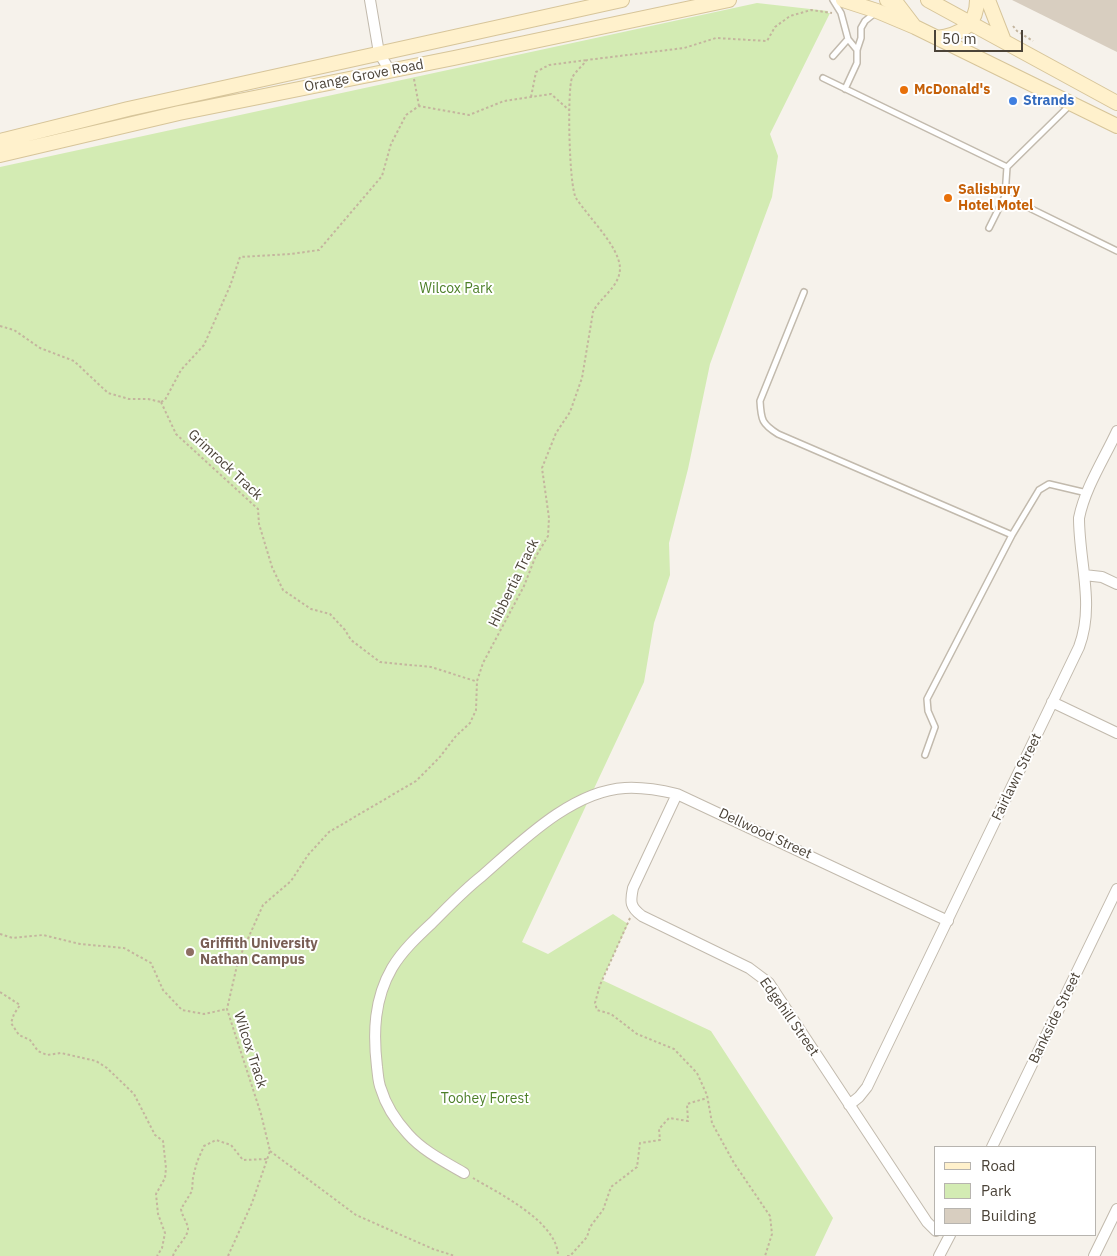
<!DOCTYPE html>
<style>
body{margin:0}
#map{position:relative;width:1117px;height:1256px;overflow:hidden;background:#f6f2eb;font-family:"IBM Plex Sans",sans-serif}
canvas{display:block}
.legend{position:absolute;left:934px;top:1146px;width:162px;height:90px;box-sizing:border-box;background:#fff;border:1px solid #b7b4af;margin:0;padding:6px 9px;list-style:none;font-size:15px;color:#4b4338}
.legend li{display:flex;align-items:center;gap:10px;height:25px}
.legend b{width:25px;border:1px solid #b7b4af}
.scale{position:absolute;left:934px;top:30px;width:89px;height:22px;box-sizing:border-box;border:2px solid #4b4338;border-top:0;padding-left:6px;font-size:15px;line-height:18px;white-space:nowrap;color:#4b4338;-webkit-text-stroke:4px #fff;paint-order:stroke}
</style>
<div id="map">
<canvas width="1117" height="1256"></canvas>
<ul class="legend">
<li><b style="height:6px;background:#fff1cc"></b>Road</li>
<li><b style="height:14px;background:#d3ebb3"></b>Park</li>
<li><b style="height:14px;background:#d8cec0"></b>Building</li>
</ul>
<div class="scale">50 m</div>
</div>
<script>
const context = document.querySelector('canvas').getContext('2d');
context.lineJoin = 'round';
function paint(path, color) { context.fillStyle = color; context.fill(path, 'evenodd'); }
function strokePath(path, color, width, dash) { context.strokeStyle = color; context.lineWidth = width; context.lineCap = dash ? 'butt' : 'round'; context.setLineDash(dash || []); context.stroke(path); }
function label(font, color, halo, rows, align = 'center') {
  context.font = font + ' "IBM Plex Sans",sans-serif'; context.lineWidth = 4; context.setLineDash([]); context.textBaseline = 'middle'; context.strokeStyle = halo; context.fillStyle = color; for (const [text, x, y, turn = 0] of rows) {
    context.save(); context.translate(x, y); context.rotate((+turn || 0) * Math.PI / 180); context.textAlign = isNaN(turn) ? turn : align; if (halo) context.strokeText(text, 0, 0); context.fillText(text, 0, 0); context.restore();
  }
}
paint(new Path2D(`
 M757,3L828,11V13H830L770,134L778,156L772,197L710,364L688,469L669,543L670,575L654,623L644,682L522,942L548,954L613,914L628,924L602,980L711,1031L833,1218L815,1256H0V167Z`), '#d3ebb3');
paint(new Path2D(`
 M1012,0H1117V52Z`), '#d8cec0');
const lane = new Path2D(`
 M833,0L841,13L848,39L857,50
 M833,56L848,39
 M823,78L1007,167L1005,196L1117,251
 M845,89L857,63V50L861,38V28L865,21L875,13
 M1007,167L1071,104
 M989,228L1005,196
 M804,292L760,401C761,420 762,424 778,434L1012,535L1039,490L1049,484L1087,493
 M925,755L935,727L928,711L927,699L1012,535`);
const street = new Path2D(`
 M370,0L379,53L390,71
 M1084,575L1102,577L1117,584
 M1052,702L1117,733
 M677,794L633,888C630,902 630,907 642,916L749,968L769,983L927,1222L936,1231
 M849,1105L859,1097L867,1087L1079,647C1095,605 1079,562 1079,518C1085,488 1104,459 1117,431
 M992,1147L1117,889
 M464,1173C445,1162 423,1151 408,1134C397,1122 386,1106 381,1089C378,1082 378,1074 377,1067C373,1033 374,999 392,968C402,951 418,936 432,923C448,907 464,890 482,876C520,843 571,791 625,788C642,787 660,790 677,794L948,921
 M939,1256L950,1235
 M1094,1256L1117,1209`);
const secondary = new Path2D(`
 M843,0L877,11L915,27L1117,126
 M887,0L898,5L914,26
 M928,0L1117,103
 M988,0L1004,41
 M937,38C959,35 977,26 977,0
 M0,141L128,109L622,0
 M0,155L179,113L454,58L729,0`);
strokePath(lane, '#c2baad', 8);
strokePath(street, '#c2baad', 12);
strokePath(secondary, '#d7c59a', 16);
strokePath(new Path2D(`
 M1013,26L1017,31L1033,41
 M414,79L419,106
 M531,97L536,72L549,65L587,60
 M0,326L14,330L40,348L74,361L108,393L129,399H148L161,402
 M161,402L165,400L181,370L204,345L230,286L240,257L291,254L319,250L382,176L391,144L406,115L419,106L469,115L504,101L551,94L569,110
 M161,402L176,434L258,509L259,524L272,567L283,590L311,609L330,614L345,630L351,640L380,662L431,667L475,681
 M630,918L600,985L595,1003L597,1010L611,1014L637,1034L674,1049L697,1073L707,1095L712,1123L734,1163L770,1216L772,1234L765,1256
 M0,934L13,938L43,935L80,944L124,948L151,963L163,990L182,1010L204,1014L227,1009
 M0,992L20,1005L14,1014L11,1023L19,1035L30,1040L38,1051L47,1055L61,1053L96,1061L107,1068L134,1094L155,1135L163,1141L166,1168L165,1178L156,1194L158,1214L165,1233L162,1248L157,1256
 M270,1151L356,1215L433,1249L455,1256
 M473,1178C498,1193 558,1222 558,1256
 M173,1256C175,1248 189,1236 188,1228C187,1222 182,1216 181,1209L192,1191L193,1177L197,1162L204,1146L216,1140L231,1145L243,1160L267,1159
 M228,1256L252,1203L270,1151L261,1114L227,1009L238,961L263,905L291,881L308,855L329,832L416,781L439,758L456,736L470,723L476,710L477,681L483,663L524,586L535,558L548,536L549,518L542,468L556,433L570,412L582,378L593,312C600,297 620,287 620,268C619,246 588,217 576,198C569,187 567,90 572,78C575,72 583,65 587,60L684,48L716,38L767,41L775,27L790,16L811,10L832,13
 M567,1256H570L587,1237L590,1227L603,1210L611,1187L637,1167L640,1143L660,1140L659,1129L669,1118L688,1121L687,1104L707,1098`), '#c4b59e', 2, [2.5, 2.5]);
strokePath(lane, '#fff', 5);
strokePath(street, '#fff', 10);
strokePath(secondary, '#fff1cc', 14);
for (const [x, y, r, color] of [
 [904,90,5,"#e8710a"],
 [1013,101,5,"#3f7fe0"],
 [948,198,5,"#e8710a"],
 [190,952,5,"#8d6e63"]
]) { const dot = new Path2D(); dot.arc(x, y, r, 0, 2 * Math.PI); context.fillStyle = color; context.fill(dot); strokePath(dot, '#fff', 2); }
label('14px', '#4b4338', '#fff', [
 ["Orange Grove Road",364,76,-11],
 ["Grimrock Track",225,465,43],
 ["Hibbertia Track",514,583,-64],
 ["Fairlawn Street",1017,777,-64],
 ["Dellwood Street",765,834,25],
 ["Edgehill Street",789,1017,55],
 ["Bankside Street",1055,1018,-64],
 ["Wilcox Track",250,1050,72]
]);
label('bold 14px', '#c56008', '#fff', [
 ["McDonald's",914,90],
 ["Salisbury",958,190],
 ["Hotel Motel",958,206]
], 'left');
label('bold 14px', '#366cbe', '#fff', [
 ["Strands",1023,101]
], 'left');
label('14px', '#4c7f28', '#fff', [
 ["Wilcox Park",456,289],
 ["Toohey Forest",485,1099]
]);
label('bold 14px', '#785e54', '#fff', [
 ["Griffith University",200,944],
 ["Nathan Campus",200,960]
], 'left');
</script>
